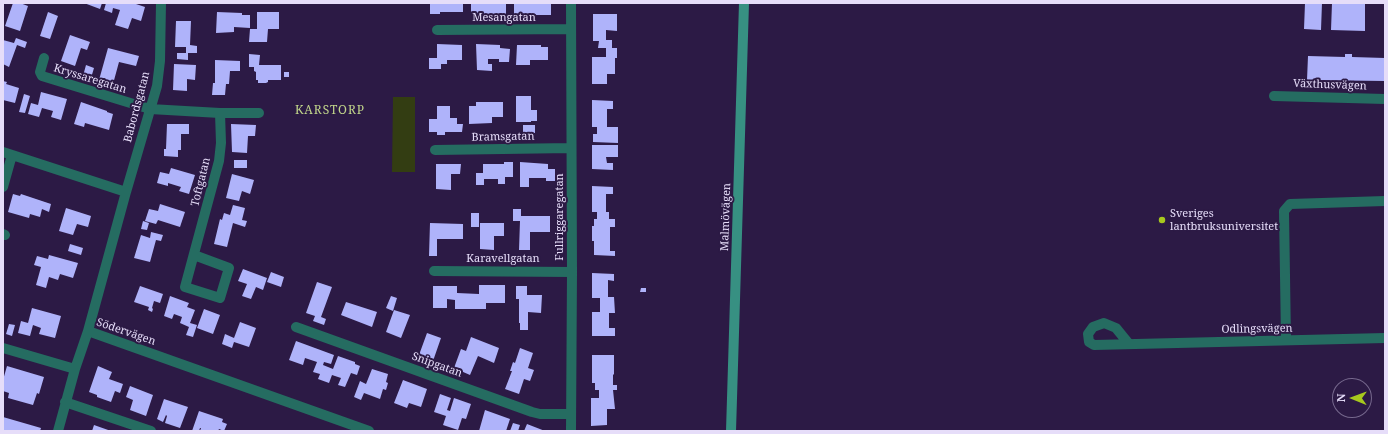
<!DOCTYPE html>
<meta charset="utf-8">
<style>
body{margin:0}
#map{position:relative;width:1388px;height:434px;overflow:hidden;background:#2c1a45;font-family:"Noto Serif",serif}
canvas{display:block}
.frame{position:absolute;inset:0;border:4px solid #e6ddf9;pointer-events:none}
.north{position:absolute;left:1332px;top:378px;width:40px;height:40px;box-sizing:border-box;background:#2c1a45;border:1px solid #76688d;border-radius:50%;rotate:271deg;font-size:11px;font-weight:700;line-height:16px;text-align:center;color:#e6ddf9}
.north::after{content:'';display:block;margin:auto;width:14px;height:18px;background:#a7c81e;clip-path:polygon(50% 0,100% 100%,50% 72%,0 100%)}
</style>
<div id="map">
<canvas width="1388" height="434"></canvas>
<div class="frame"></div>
<div class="north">N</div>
</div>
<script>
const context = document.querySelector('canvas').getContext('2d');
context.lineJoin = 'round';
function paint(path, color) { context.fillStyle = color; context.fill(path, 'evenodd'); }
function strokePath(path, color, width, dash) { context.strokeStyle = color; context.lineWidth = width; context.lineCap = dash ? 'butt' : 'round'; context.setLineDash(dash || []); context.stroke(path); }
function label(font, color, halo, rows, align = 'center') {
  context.font = font + ' "Noto Serif",serif'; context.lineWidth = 4; context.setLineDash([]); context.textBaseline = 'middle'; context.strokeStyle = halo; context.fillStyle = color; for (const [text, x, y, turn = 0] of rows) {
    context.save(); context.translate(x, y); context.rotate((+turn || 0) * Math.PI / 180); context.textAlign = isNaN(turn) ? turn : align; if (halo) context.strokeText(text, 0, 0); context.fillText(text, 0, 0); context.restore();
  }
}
paint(new Path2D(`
 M393,97H415V172H392Z`), '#333d12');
paint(new Path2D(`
 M13,3H20L28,6L20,31L5,26Z
 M84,3H102L100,9Z
 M106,3H133L145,7L141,21L132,18L128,29L115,25L120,10L113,8L112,13L104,10Z
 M430,3H463V12H440V14H430Z
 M471,3H506V15L471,14Z
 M514,3H551V15H514Z
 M1305,3H1322L1321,30L1304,29Z
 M1332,3H1365V31L1331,30Z
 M48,12L58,16L50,39L40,36Z
 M217,12L242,13V15H250V28L234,27V32L216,33Z
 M257,12H279V29H268L267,42H249L250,29H257Z
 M593,14H617V31L606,30V40H612V48H617V58H615V74H607V84H592V57H606V48H598L599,41H593Z
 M176,21H191L190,45L197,46V53H188V60L177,59V53H186V47H175Z
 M70,35L90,42L87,50L81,48L75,66L61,61Z
 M16,38L27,42L25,48L17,45L9,67L3,64V40L14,43Z
 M437,44L462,45V60H447V64H441V69H429V58H437Z
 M476,44L500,45V48L510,49L509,62H499V59H488V64H492V71L477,70Z
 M517,45H541V47H548V60H530V65H516Z
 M108,48L139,56L136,66L119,62L113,84L99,80Z
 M249,54L260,55L259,65H281V80H268V82L266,83H258V80H256V72L254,71V67H249Z
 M1345,54H1352V57L1385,58V81L1307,80L1308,56L1345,57Z
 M215,60L240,61V71H230L229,84H226L225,95H212L213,83H215Z
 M174,64L196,65L195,80L187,79V91L173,90Z
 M86,65L94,68L91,78L83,76Z
 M284,72H289V77H284Z
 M3,81L7,82L6,84L19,88L15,103L3,100Z
 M41,92L67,99L61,120L51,117L53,111L42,108L39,117L28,114L31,103L38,105Z
 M24,94L30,96L25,113L19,112Z
 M516,96H531V110H537V121H531V122H516Z
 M592,100L613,101V109H607V127H618V143L593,142V134H597V127H592Z
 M81,102L107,111V112L113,114L109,130L85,123L84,127L74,124Z
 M476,102H503V117H492V123L469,124V106H476Z
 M437,106H450V118H457V124H463L462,132H445V135H437V132H429V119H437Z
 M167,124H189V134H181V150H178V157L164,156V149H166Z
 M231,124L256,125L255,136H248L247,153L232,152Z
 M523,125H535V133H523Z
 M592,145H618V157H606L607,163H613V170L592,169Z
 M234,160H247V168H234Z
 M504,162H513V177H505V184H498V179H484V185H476V173H483V164H504Z
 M520,162L548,164V169H555V181H546V178H529V187H520Z
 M436,164H461L460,174H451V190L436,189Z
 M171,168L195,175L189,194L179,191L181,187L168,183V186L157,183L160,172L169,174Z
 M232,174L254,180L250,194L242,191L239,201L226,198Z
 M592,186L613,187V194H606V212H609V219H615V227H610V251H615V256L594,255V241H592V226H594V219H597V212H592Z
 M13,194L20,196L21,194L51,204L49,212L42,209L40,217L30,214L29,218L8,212Z
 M160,204L185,212L180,227L158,220L156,224L145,221L149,209L158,211Z
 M233,205L245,208L242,220L247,221L245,227L233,223L227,247L214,244L220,219L222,220L224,213L230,215Z
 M66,208L91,216L88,227L77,224L73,235L59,231Z
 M513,209H521V216H550V232H530V250H519L520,221H513Z
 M471,213H479V227H471Z
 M143,221L149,223L147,230L141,229Z
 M430,223L463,224V239H437V256H429Z
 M480,223H504V236H494V250L480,249Z
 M151,232L163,235L161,241L156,240L150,262L134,258L141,235L150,238Z
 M70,244L83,248L81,255L68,251Z
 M49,255L78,263L73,278L60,274L58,280L49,277L46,288L36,285L41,267L34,265L37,256L48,259Z
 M243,269L267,278L263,290L256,287L251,299L242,296L247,284L238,281Z
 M271,272L284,277L281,287L267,282Z
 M592,273L614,274V281L608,280V297H614L615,313H609V328H615V336H592V312H600V298H592Z
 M317,282L332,287L321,317L326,319L324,325L313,321L315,316L306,313Z
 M479,285H505V303H486V309H455V300L447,299V308H433V286H457V293L479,294Z
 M140,286L163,294L160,303L154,301L152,308L153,309L152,312L148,310L149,307L134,302Z
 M516,286H527V295H542L541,313L528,312V330H520V323H519V299H516Z
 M641,288H646V292H640Z
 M170,296L189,303L187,307L195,310L190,323L197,325L193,337L186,335L189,327L180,323L182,317L174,314L172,319L164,316Z
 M391,296L397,298L393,311L386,308Z
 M346,302L377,312L372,327L341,315Z
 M32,308L61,316L55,338L39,334L41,328L33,325L30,336L18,333L21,321L28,323Z
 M204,309L220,315L213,334L197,328Z
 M394,310L410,315L401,338L386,332Z
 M240,322L256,328L249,347L234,342L232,348L222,344L225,334L234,338Z
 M9,324L15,325L12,336L6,334Z
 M427,333L441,338L433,361L419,355Z
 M471,337L499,348L494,363L478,356L470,375L454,368L461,349L466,351Z
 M296,341L334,355L331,364L324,362L323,365L333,369L338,356L355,362V364L360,366L357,375L351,373L345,387L338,385L341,378L332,375L329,383L318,379L320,374L313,372L317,362L305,358L303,365L289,360Z
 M520,348L533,353L528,368L534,370L530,381L524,379L519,394L505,389L512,371H510L513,362L515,363Z
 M592,355H614V374L613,375V385H617V390H613L615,409H607V425L591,426V398H599V390H595V383H592Z
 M7,366L44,377L39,394L37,393L33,405L8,398L9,393L3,391V380Z
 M98,366L112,372L109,379L123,384L120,393L115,391L111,402L97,397V395L89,392Z
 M372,369L388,374L386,382L388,383L386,390L383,389L380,399L364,393L361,400L354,397L360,381L366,384Z
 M403,380L427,389L421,407L409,403L407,408L394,403Z
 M130,386L153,395L146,416L130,410L133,400L126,397Z
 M440,394L451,398L447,410L450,411L454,398L471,404L466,419L462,418L458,430L443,425L446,416L434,412Z
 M164,399L188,407L180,428L165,423L167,416L166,415L163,422L157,419Z
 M485,410L510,419L506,431H479Z
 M199,411L223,419L222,422L227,424L224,431L219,429L218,431H200L201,428H200L199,431H192Z
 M3,417L41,428L40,431H3Z
 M513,423L520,425L518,431H510Z
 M527,424L545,431H524Z
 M94,425L111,431H92Z`), '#afb3fa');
strokePath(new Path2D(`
 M437,30L571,29
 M44,58L40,72L42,76L150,109L220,113H259
 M1274,96L1385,99
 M435,150L571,148
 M3,152L126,192L88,331L369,431
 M3,187L12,155
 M126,192L157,86L160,61L161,3
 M3,234L5,235
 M194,255L229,268L220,298L185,287L219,161L221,143L220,113
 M434,271L572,272
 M296,327L532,412L540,414H571
 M1286,340L1284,211L1290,204L1385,201
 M1129,344L1116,328L1104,323L1093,327L1088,334L1089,342L1094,345L1385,338
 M3,348L75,369
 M65,402L151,431
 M58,431L75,369L88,331
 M571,431L572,272L571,3`), '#256c61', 10);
strokePath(new Path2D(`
 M731,431L744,3`), '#379082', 10);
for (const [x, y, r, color] of [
 [1162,220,4,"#a7c81e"]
]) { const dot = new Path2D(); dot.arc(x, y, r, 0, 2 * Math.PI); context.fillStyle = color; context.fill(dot); strokePath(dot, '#2c1a45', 1.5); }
label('11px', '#e6ddf9', '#2c1a45', [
 ["Mesangatan",504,18],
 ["Kryssaregatan",90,79,17],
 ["Växthusvägen",1330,85,2],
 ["Babordsgatan",137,107,-75],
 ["Bramsgatan",503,137,-1],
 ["Toftgatan",201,182,-76],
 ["Fullriggaregatan",560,217,-90],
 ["Malmövägen",726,217,-88],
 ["Karavellgatan",503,259],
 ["Odlingsvägen",1257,329,-1],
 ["Södervägen",126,332,19],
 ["Snipgatan",437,365,20]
]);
label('11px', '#e6ddf9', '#2c1a45', [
 ["Sveriges",1170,214],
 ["lantbruksuniversitet",1170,227]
], 'left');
context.letterSpacing = '1px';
label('12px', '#c0d48a', '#2c1a45', [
 ["KARSTORP",330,111]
]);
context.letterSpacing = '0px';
</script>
